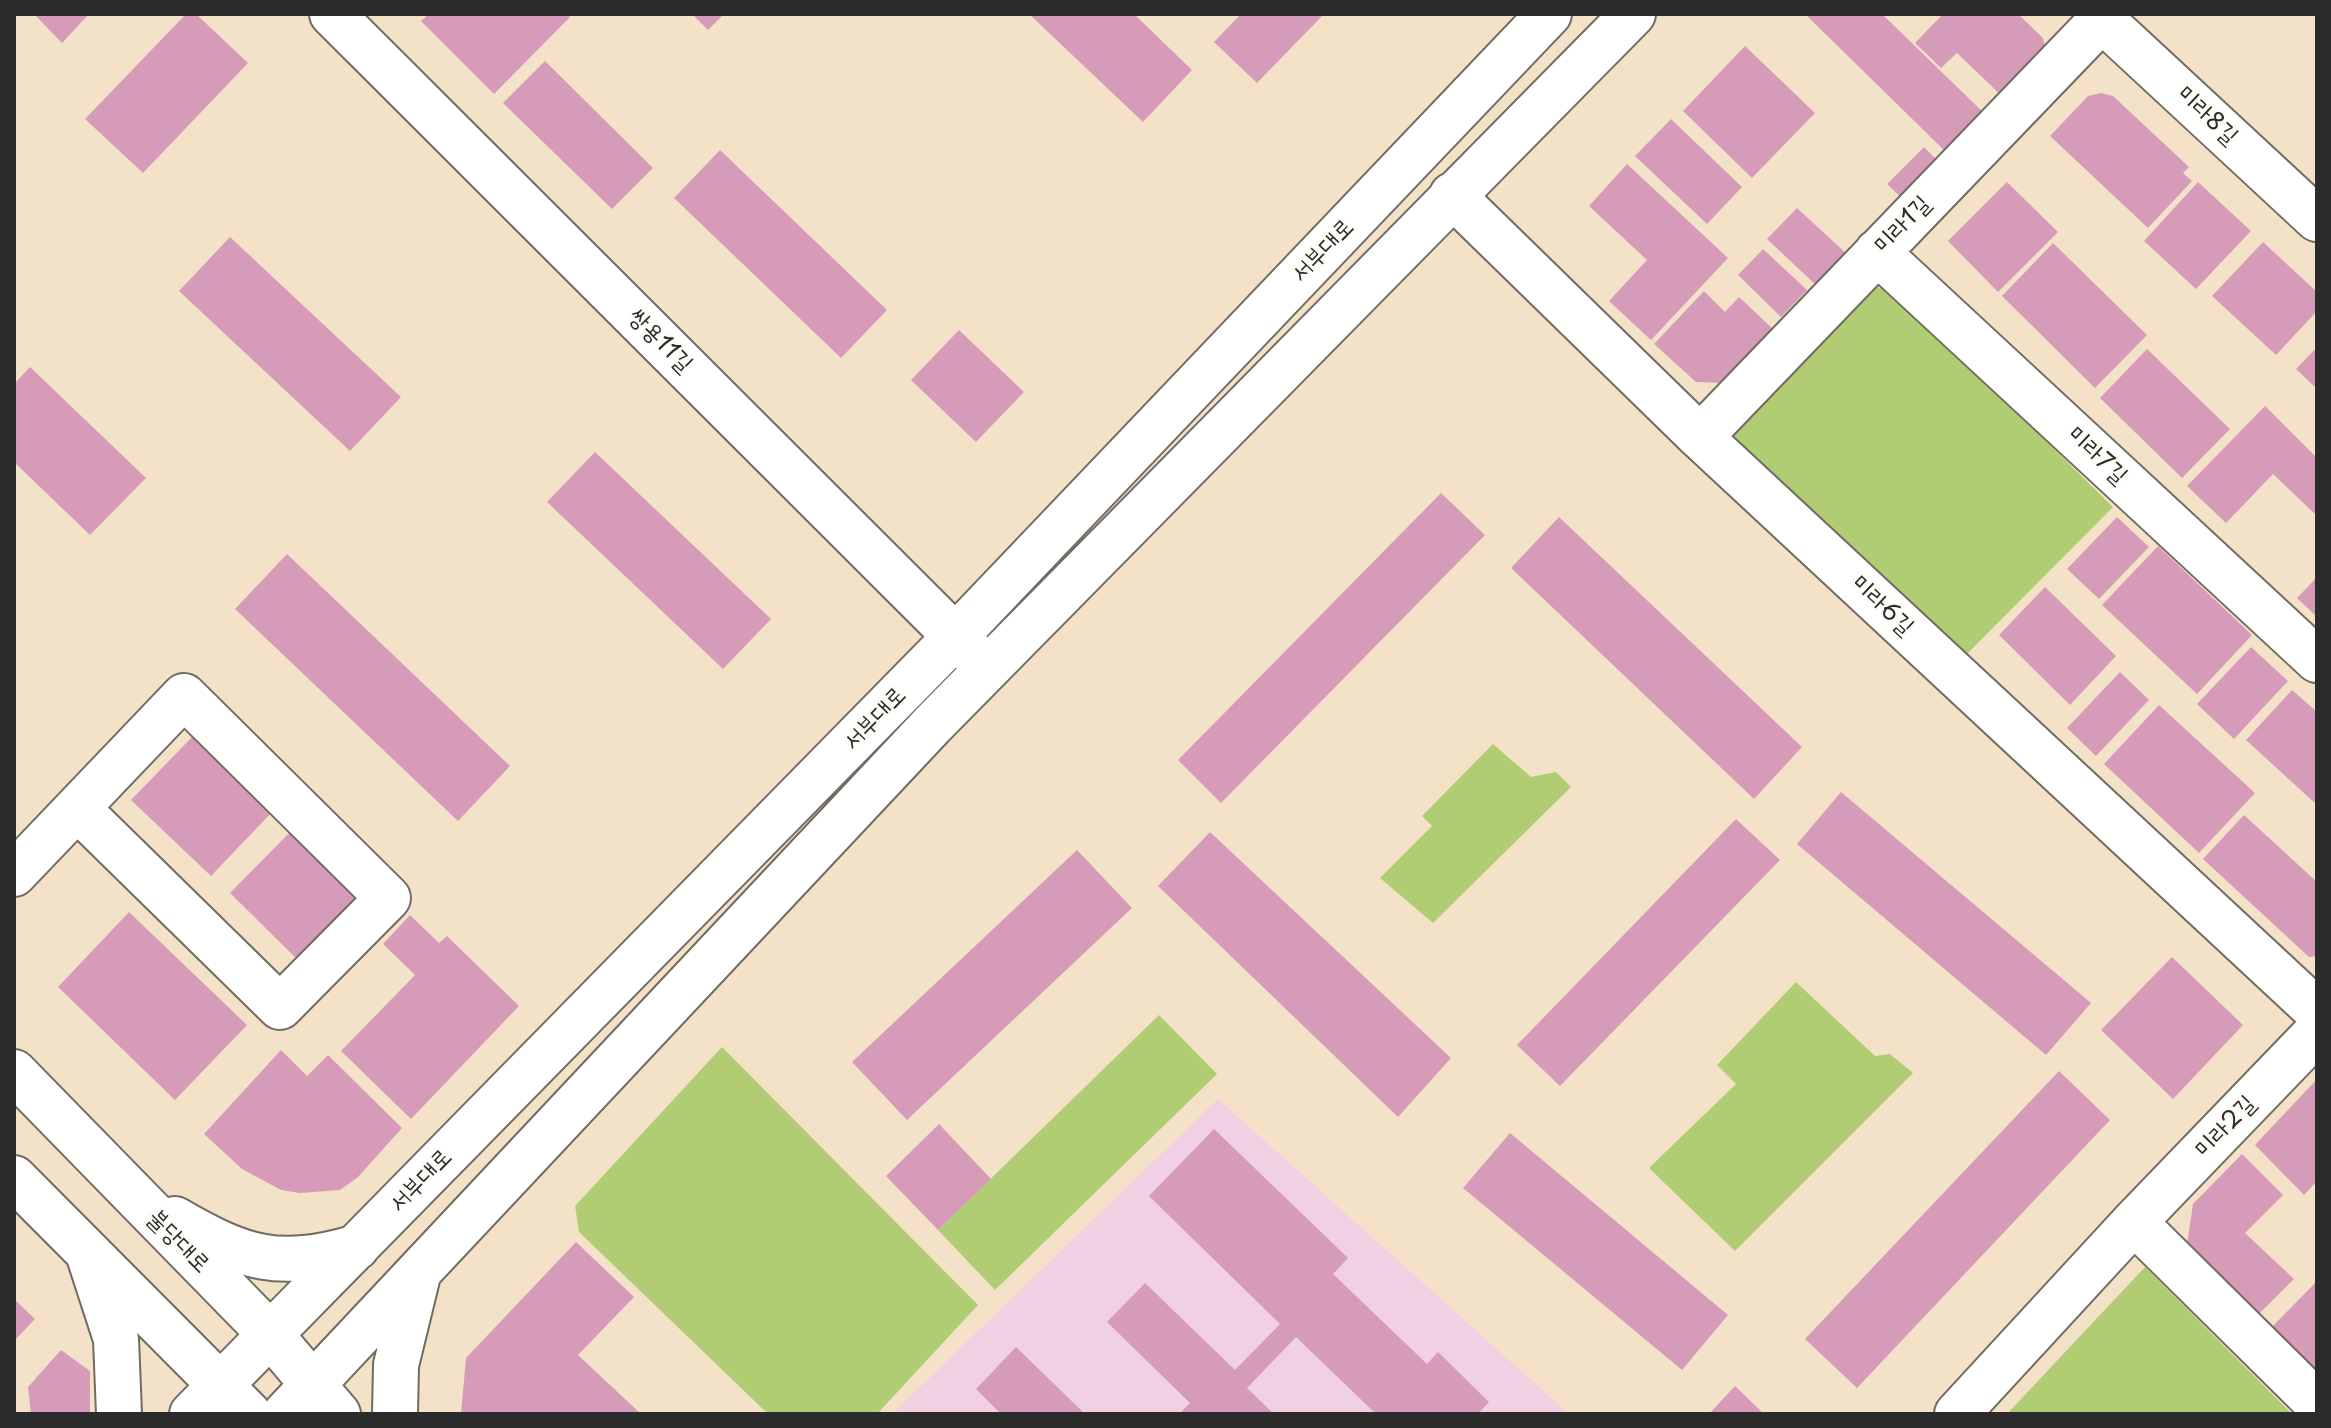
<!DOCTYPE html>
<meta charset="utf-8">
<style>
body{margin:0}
#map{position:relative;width:2331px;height:1428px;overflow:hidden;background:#f4e2c8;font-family:"Playpen Sans",sans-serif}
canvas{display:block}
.frame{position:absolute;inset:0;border:16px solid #2b2b2b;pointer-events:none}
</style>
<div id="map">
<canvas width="2331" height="1428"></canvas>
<div class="frame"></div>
</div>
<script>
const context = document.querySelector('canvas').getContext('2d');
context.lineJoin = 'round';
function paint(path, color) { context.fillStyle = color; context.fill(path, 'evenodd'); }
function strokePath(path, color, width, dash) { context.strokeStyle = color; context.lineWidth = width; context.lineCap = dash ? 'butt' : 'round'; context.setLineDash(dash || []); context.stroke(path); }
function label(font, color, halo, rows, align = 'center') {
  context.font = font + ' "Playpen Sans","Poor Story",sans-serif'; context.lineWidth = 6; context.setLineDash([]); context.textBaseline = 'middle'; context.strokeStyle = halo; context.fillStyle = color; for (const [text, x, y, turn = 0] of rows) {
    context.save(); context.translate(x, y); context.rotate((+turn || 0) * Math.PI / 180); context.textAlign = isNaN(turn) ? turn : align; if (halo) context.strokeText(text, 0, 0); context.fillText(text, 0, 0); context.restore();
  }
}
paint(new Path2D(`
 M1218,1099L1569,1414H892Z`), '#f1d0e3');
paint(new Path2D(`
 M1876,287L1891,289L2113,507L1960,661L1734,443L1733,428Z
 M1493,744L1531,777L1556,772L1571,787L1433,923L1380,878L1432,826L1422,816Z
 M1796,982L1875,1056L1890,1054L1913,1073L1735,1251L1649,1168L1736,1084L1717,1065Z
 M1159,1015L1217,1074L995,1290L938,1230Z
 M722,1047L978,1305L877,1414H768L579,1232L575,1206Z
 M2145,1267L2292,1414H2007Z`), '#b0cd73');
paint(new Path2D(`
 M34,14H89L62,43Z
 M186,14H196L248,63L143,173L85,119Z
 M429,14H567L570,17L494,94L421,21Z
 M692,14H724L708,30Z
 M1029,14H1134L1192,70L1143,122Z
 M1241,14H1324L1257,83L1214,42Z
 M1805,14H1882L1988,117L1950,156Z
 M1943,14H2018L2043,38L2046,51L2006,100L1957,53L1941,68L1915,43Z
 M1745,46L1815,113L1752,178L1683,111Z
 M545,61L653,168L612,209L503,103Z
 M2101,93L2113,96L2189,167L2183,173L2192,181L2148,228L2050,136L2088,96Z
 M1671,119L1742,187L1707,224L1635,156Z
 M1924,147L1942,165L1906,202L1887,184Z
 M720,150L887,310L841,358L674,198Z
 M1627,164L1728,258L1651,340L1609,301L1647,260L1589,206Z
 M2007,182L2058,232L1998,292L1948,241Z
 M2198,182L2251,231L2196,289L2144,241Z
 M1797,208L1848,255L1818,287L1767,239Z
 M230,237L401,397L350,451L179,291Z
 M2263,242L2317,292V311L2276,355L2212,296Z
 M2053,243L2147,335L2095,388L2002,296Z
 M1763,249L1807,290L1781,317L1738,275Z
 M1704,291L1725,312L1739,297L1773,329L1722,383L1696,382L1654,344Z
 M959,330L1024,392L976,442L911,380Z
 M2317,347V389L2296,369Z
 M2147,349L2230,429L2182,478L2100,398Z
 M30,367L146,478L90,535L14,462V384Z
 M2265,406L2317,458V516L2273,474L2226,523L2187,486Z
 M595,452L771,619L723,669L547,502Z
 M1441,493L1485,535L1221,803L1178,760Z
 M1559,517L1802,747L1754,799L1511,568Z
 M2117,517L2149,547L2099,599L2067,569Z
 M2158,546L2252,635L2197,694L2102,605Z
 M287,554L510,766L458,821L235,609Z
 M2317,577V617L2297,598Z
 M2045,587L2116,656L2070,705L1999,635Z
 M2251,647L2288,681L2234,739L2197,704Z
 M2120,672L2149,700L2096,756L2067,728Z
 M2292,690L2317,712V805L2246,740Z
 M2159,705L2255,793L2199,853L2104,764Z
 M195,734L274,810L211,876L131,800Z
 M1841,792L2091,1003L2046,1055L1797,844Z
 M2244,815L2317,882V956L2309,957L2203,859Z
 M1736,819L1780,860L1560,1086L1517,1045Z
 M292,830L361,897L299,961L230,893Z
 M1210,832L1451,1058L1398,1117L1158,886Z
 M1077,850L1132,908L907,1120L852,1062Z
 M129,912L247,1025L175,1100L58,987Z
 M410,915L439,943L447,936L519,1006L411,1119L341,1051L415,975L383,944Z
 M2172,957L2243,1025L2173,1099L2101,1030Z
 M281,1050L307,1076L328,1055L402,1128L358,1177L340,1190L300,1193L281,1190L242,1169L204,1134Z
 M2059,1071L2110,1120L1857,1388L1805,1339Z
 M2317,1079V1181L2304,1195L2255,1145Z
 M939,1124L991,1179L938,1230L886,1176Z
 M1214,1129L1348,1258L1333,1274L1427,1364L1438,1352L1489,1402L1478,1414H1376L1296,1337L1247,1388L1274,1414H1179L1190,1403L1107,1322L1145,1283L1235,1370L1280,1324L1149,1196Z
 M1510,1133L1728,1315L1682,1370L1463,1188Z
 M2242,1154L2283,1195L2245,1233L2294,1279L2254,1319L2186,1251L2193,1204Z
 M576,1242L634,1297L578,1355L641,1414H461L466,1358Z
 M2315,1283L2317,1285V1380L2268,1331Z
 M14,1299L35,1319L14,1341Z
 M1016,1347L1085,1414H1001L976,1389Z
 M61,1350L90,1371V1414H31L28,1387Z
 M1735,1386L1764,1414H1709Z`), '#d79bba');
const minor = new Path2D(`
 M332,14L987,668
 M2096,14L2317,219
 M1452,195L1700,437L2317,1011
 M1877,252L2317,660
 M1700,437L2107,14
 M14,874L184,696L388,898L280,1007L77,808
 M2134,1222L2317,1403
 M1957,1414L2134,1222L2317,1032`);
const major = new Path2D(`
 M14,1072L270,1334L338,1414
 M14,1178L249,1414
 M175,1219C244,1259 278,1270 357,1247
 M89,1256L116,1339L119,1414
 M192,1414L956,636L1549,14
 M285,1414L932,725L1633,14
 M395,1414L396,1365L417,1279`);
strokePath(minor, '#716b62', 48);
strokePath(major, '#716b62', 48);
strokePath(minor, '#fff', 44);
strokePath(major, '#fff', 44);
label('24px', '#2b2b2b', '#fdfcf7', [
 ["미라8길",2207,116,43],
 ["미라1길",1903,225,-46],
 ["서부대로",1323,251,-46],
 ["쌍용11길",660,341,45],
 ["미라7길",2097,456,43],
 ["미라6길",1882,606,43],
 ["서부대로",875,719,-46],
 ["미라2길",2226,1127,-46],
 ["서부대로",421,1181,-46],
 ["불당대로",178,1242,45]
]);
</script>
